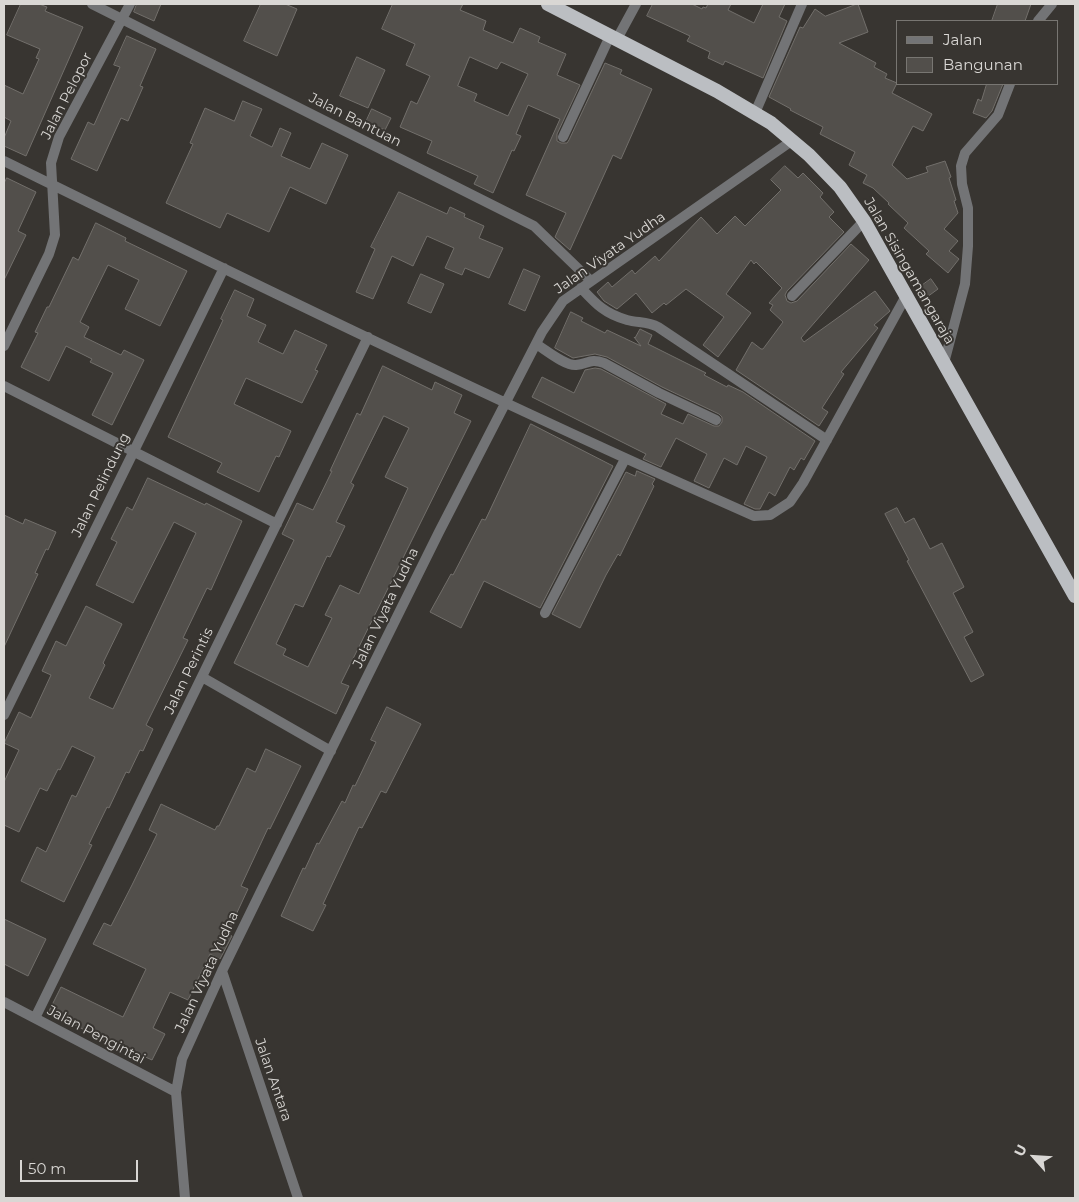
<!DOCTYPE html>
<style>
body{margin:0}
#map{position:relative;width:1079px;height:1202px;overflow:hidden;background:#383531;font-family:Montserrat,sans-serif}
canvas{display:block}
.frame{position:absolute;inset:0;border:5px solid #d9d7d4;pointer-events:none}
.legend{position:absolute;left:896px;top:20px;width:162px;height:65px;box-sizing:border-box;background:#383531;border:1px solid #787672;margin:0;padding:6px 9px;list-style:none;font-size:15px;color:#d9d7d4}
.legend li{display:flex;align-items:center;gap:10px;height:25px}
.legend b{width:25px;border:1px solid #787672}
.north{position:absolute;left:1009px;top:1132px;width:50px;height:50px;-webkit-text-stroke:4px #383531;paint-order:stroke;rotate:296deg;font-size:14px;font-weight:700;line-height:20px;text-align:center;color:#d9d7d4}
.north::after{content:'';display:block;margin:auto;width:18px;height:22px;background:#d9d7d4;clip-path:polygon(50% 0,100% 100%,50% 72%,0 100%)}
.scale{position:absolute;left:20px;top:1160px;width:118px;height:22px;box-sizing:border-box;border:2px solid #d9d7d4;border-top:0;padding-left:6px;font-size:15px;line-height:18px;white-space:nowrap;color:#d9d7d4;-webkit-text-stroke:4px #383531;paint-order:stroke}
</style>
<div id="map">
<canvas width="1079" height="1202"></canvas>
<div class="frame"></div>
<ul class="legend">
<li><b style="height:6px;background:#737476"></b>Jalan</li>
<li><b style="height:14px;background:#524f4b"></b>Bangunan</li>
</ul>
<div class="north">U</div>
<div class="scale">50 m</div>
</div>
<script>
const context = document.querySelector('canvas').getContext('2d');
context.lineJoin = 'round';
function paint(path, color) { context.fillStyle = color; context.fill(path, 'evenodd'); }
function strokePath(path, color, width, dash) { context.strokeStyle = color; context.lineWidth = width; context.lineCap = dash ? 'butt' : 'round'; context.setLineDash(dash || []); context.stroke(path); }
function label(font, color, halo, rows, align = 'center') {
  context.font = font + ' Montserrat,sans-serif'; context.lineWidth = 4; context.setLineDash([]); context.textBaseline = 'middle'; context.strokeStyle = halo; context.fillStyle = color; for (const [text, x, y, turn = 0] of rows) {
    context.save(); context.translate(x, y); context.rotate((+turn || 0) * Math.PI / 180); context.textAlign = isNaN(turn) ? turn : align; if (halo) context.strokeText(text, 0, 0); context.fillText(text, 0, 0); context.restore();
  }
}
const building = new Path2D(`
 M21,4H39L47,7L45,11L83,27L26,156L4,146V138L11,121L4,117V85L23,94L39,59L36,58L40,49L7,35Z
 M137,4H161L154,21L134,12Z
 M261,4H285L297,9L277,56L244,41Z
 M393,4H463L460,10L486,21L483,30L513,43L520,28L540,37L538,42L566,54L557,75L580,85L557,134V141L561,143H567L569,140L605,63L622,70L620,74L652,89L621,159L613,155L570,250L555,237L566,213L526,195L560,119L528,105L516,134L521,136L514,151L512,150L493,193L474,184L478,176L427,153L432,141L400,127L411,101L417,104L430,76L406,65L415,44L382,29ZM470,57L497,69L501,62L528,74L508,116L474,101L477,94L458,86Z
 M653,4H692L702,9L703,7L706,8L708,4H731L728,10L754,23L763,4H785L779,17L787,21L763,78L725,61L723,65L708,58L710,52L687,41L690,36L647,16Z
 M858,4L868,32L839,43L876,63L874,67L887,74L885,78L897,83L892,93L932,114L923,131L913,126L892,165L907,179L928,172L926,167L945,161L951,177L949,178L956,200L954,201L958,213L944,229L958,241L949,251L959,259L948,273L926,254L929,251L904,228L908,223L888,204L889,203L873,188L863,183L867,175L849,165L855,152L820,134L823,127L790,110L791,109L769,97L800,27L803,28L815,9L825,16Z
 M998,4H1031L1025,21H992Z
 M127,36L156,49L140,86L143,87L128,121L121,118L97,171L71,159L88,122L94,125L120,67L114,65Z
 M357,57L385,70L368,108L340,96Z
 M987,84H1003L992,111L986,118L973,113L978,99L981,101Z
 M243,101L262,109L250,136L272,147L280,128L291,133L281,156L310,169L322,143L348,155L326,204L290,187L269,232L227,213L220,228L166,203L193,144L190,143L205,108L234,121Z
 M372,109L391,118L385,130L366,122Z
 M785,166L798,178L803,173L823,193L820,197L834,212L829,217L844,232L787,291L785,295L787,301L791,303L797,301L851,244L869,260L801,338L804,342L875,291L890,311L874,325L878,328L841,372L844,374L822,408L828,412L819,426L736,370L752,342L761,349H763L783,322L770,310L773,305L769,303L782,288L756,262L754,264L751,260L726,294L751,313L718,357L703,345L724,317L686,289L666,305L664,303L652,313L636,293L617,309L604,301L597,292L608,282L612,287L632,270L635,274L655,256L659,261L701,217L717,234L735,216L745,226L781,190L771,180Z
 M7,178L36,192L18,231L26,235L4,280V184Z
 M399,192L447,214L450,207L465,214L464,217L484,226L479,238L503,248L489,278L465,268L462,275L445,268L454,248L427,236L413,266L392,256L373,299L356,292L375,249L371,247Z
 M96,223L126,238L125,241L187,271L160,326L125,309L139,280L108,265L80,322L89,327L84,337L121,355L124,350L144,360L112,425L92,415L113,373L90,362L92,359L66,346L49,381L21,367L38,333L35,332L47,307H49L73,257L78,260Z
 M524,269L540,276L525,311L509,304Z
 M421,274L444,284L431,313L408,303Z
 M931,279L938,289L927,297L920,287Z
 M235,290L254,299L247,316L266,325L258,342L283,354L295,330L327,345L315,370L318,371L302,403L246,378L234,404L291,431L279,457L276,456L259,492L217,472L222,463L168,437L223,320L221,319Z
 M571,312L583,318L581,321L605,333L607,330L641,346L634,337L635,338L640,329L652,335L648,344L706,373L704,375L727,387L728,385L743,392L815,441L804,460L801,458L794,470L790,467L775,496L769,492L760,509H755L744,504L767,457L746,446L737,465L724,458L709,488L694,481L707,454L676,438L661,467L643,459L646,454L532,397L542,377L574,393L585,370L595,368L601,369L666,404L661,414L683,424L688,414L714,426H719L722,422V417L719,414L662,387L607,357L595,354L573,358L555,348Z
 M383,366L432,390L435,382L462,395L454,413L471,421L341,683L349,686L336,714L234,663L294,540L282,534L297,503L313,510L332,471H330L357,413L360,415ZM384,416L409,428L385,477L408,488L359,594L340,585L325,615L332,618L308,667L283,655L286,649L276,644L295,604L303,607L327,556L330,557L345,526L336,522L354,485L351,483Z
 M531,424L613,466L540,608L484,581L461,628L430,612L451,574L453,575L482,519L485,520Z
 M637,471L655,479L652,484L654,486L620,556L618,554L606,575L580,628L552,614L626,472L635,476Z
 M148,478L205,505L206,503L242,521L211,590L207,588L183,638L188,640L146,725L153,729L143,751L140,750L129,773L126,772L109,808L107,807L89,844L92,845L64,902L21,881L37,847L46,852L72,795L76,797L95,757L72,746L60,770L58,769L47,791L40,788L19,832L4,825V782L19,750L4,743L19,712L31,718L51,675L42,671L56,641L66,646L86,606L122,624L103,663L105,665L89,698L113,709L196,533L174,522L133,603L96,585L117,542L111,539L127,507L132,510Z
 M897,508L905,523L914,518L930,549L942,543L964,587L953,593L973,632L964,637L984,675L971,682L907,561L909,560L885,514Z
 M4,515L23,524L25,519L56,532L48,550L46,549L35,573L38,574L4,647Z
 M387,707L421,724L386,793L381,791L362,828L359,827L323,904L326,905L313,931L281,916L303,868L305,869L317,843L319,844L342,801L345,803L353,785L355,786L376,742L371,740Z
 M266,749L301,766L270,829L268,828L241,886L248,889L227,934L232,936L220,959L210,954L188,1000L170,992L153,1028L165,1034L152,1060L108,1040L107,1042L49,1011L61,987L123,1017L146,969L93,944L104,923L111,926L132,885L157,834L149,830L161,804L215,830L217,826H219L247,768L255,772Z
 M4,919L46,939L28,976L4,964Z`);
paint(building, '#524f4b');
strokePath(building, '#726f6b', 1);
strokePath(new Path2D(`
 M92,4L534,226L591,281
 M1038,21L1052,4
 M617,39L636,4
 M755,113L802,4
 M563,137L610,36
 M4,161C252,283 501,404 754,516L770,515L790,502L803,483L906,296
 M581,288C596,304 605,314 627,320C638,323 648,321 658,327L827,440
 M792,296L864,221
 M536,344C546,350 565,366 576,365C588,364 590,358 604,363L659,393L716,420
 M4,346L49,254L55,235L51,163L59,137L130,4
 M944,363L965,284L968,246V208L962,184L961,166L965,153L998,115L1010,84
 M4,386L277,524
 M545,613L625,459
 M202,677L331,751
 M4,715L224,268
 M222,971L298,1198
 M4,1002L176,1092
 M35,1018L368,337
 M185,1198L176,1092L182,1059L222,971L264,885L439,532L542,332L563,301L793,140`), '#737476', 10);
strokePath(new Path2D(`
 M548,4L717,91L771,123L809,155L840,187L864,221L1075,596`), '#bbbec2', 14);
label('14px', '#d9d7d4', '#383531', [
 ["Jalan Pelopor",67,96,-63],
 ["Jalan Bantuan",355,120,27],
 ["Jalan Viyata Yudha",610,253,-35],
 ["Jalan Sisingamangaraja",909,271,60],
 ["Jalan Pelindung",101,485,-64],
 ["Jalan Viyata Yudha",386,608,-64],
 ["Jalan Perintis",189,671,-64],
 ["Jalan Viyata Yudha",207,972,-65],
 ["Jalan Pengintai",96,1035,28],
 ["Jalan Antara",273,1080,71]
]);
</script>
